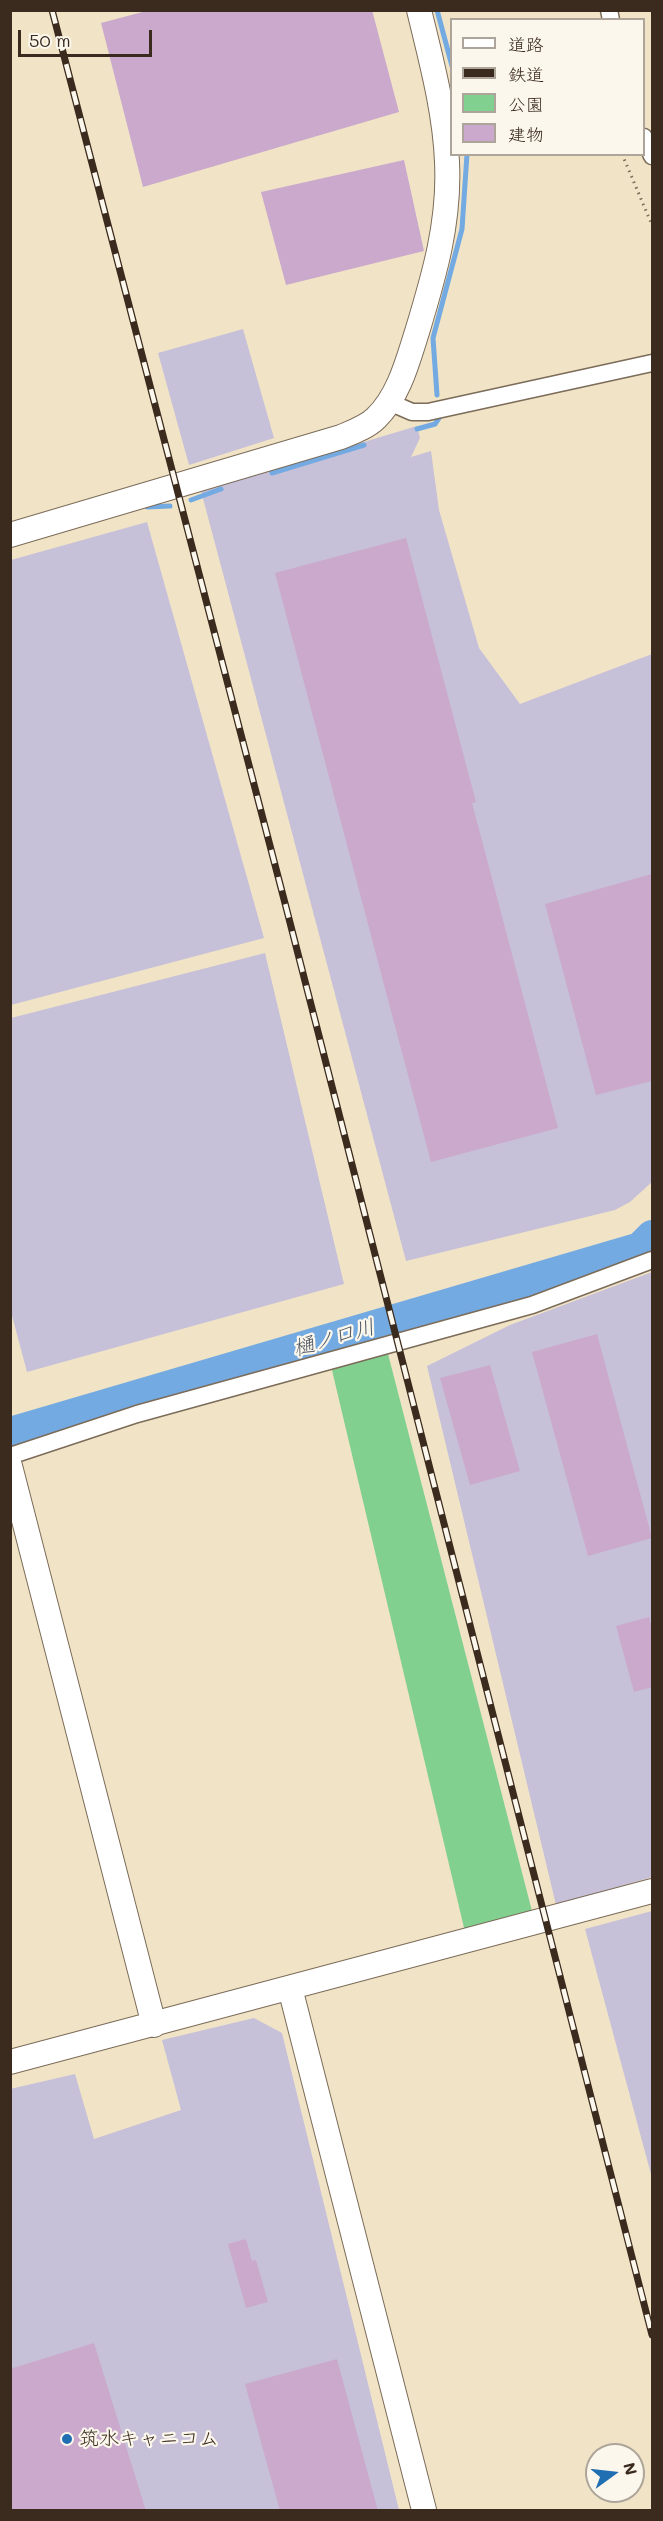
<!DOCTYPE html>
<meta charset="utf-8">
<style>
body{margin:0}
#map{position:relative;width:663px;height:2521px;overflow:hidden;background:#f1e4c6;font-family:Mali,"Klee One",sans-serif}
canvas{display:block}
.frame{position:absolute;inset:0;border:12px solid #3b2a1e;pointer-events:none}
.legend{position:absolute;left:450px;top:18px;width:195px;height:138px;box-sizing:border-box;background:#fbf7ec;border:2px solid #aea59a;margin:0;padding:8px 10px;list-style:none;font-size:18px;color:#3b2a1e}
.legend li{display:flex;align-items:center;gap:12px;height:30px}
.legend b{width:30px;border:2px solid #aea59a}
.north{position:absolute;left:585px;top:2443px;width:60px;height:60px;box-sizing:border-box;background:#fbf7ec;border:2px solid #aea59a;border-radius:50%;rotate:75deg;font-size:16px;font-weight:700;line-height:24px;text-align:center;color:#3b2a1e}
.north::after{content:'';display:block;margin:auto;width:21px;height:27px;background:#1f6fb2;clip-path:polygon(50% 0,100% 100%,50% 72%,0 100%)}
.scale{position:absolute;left:18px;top:30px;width:134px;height:27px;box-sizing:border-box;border:3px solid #3b2a1e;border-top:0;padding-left:8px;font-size:18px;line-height:21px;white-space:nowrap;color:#3b2a1e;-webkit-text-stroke:4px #fbf7ec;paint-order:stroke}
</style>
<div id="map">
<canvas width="663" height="2521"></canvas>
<div class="frame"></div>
<ul class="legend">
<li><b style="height:8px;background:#fff"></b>道路</li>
<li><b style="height:8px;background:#3b2a1e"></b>鉄道</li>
<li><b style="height:16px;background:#81d090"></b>公園</li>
<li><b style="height:16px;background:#caa9cc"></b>建物</li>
</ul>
<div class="north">N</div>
<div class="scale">50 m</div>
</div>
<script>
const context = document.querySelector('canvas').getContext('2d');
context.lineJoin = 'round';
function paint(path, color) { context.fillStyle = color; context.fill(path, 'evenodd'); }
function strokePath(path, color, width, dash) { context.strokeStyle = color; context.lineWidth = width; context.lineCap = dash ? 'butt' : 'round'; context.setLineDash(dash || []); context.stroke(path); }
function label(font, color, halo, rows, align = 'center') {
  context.font = font + ' Mali,"Klee One",sans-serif'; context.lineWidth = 4.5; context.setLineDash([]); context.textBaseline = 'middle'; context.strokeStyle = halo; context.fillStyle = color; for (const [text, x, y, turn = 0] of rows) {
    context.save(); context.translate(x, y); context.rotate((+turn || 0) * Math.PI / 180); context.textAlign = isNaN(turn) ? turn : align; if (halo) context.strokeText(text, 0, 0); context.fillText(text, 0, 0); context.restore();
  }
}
paint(new Path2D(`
 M243,329L274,438L189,465L158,353Z
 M417,426L420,438L411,457L431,451L439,510L479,648L520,704L652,654V1182L630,1202L615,1210L406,1261L201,491Z
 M147,522L264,938L11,1005V560Z
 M265,953L344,1284L27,1372L11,1312V1018Z
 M652,1272V1877L556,1905L427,1366L510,1325Z
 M652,1911V2178L585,1929Z
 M254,2018L282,2033L399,2510H11L10,2089L75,2074L94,2139L181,2110L162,2040Z`), '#c7c0d9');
paint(new Path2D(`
 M387,1350L533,1915L465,1932L331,1366Z`), '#81d090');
strokePath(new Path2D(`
 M437,10L452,66
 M437,395L433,338L462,229L467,154
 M417,429L435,424L439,418
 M272,473L364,445
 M191,500L221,489
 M147,507L170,506`), '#74aae2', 5);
strokePath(new Path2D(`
 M10,1433L640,1248L652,1236`), '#74aae2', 32);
paint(new Path2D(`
 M150,10H372L399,112L143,187L101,23Z
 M404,160L424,251L286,285L261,192Z
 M406,538L476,802L472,803L558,1128L431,1162L275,573Z
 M652,874V1081L596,1095L545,904Z
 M597,1334L652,1538L588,1556L532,1352Z
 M490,1365L520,1471L470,1485L440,1378Z
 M649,1617L652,1629V1687L634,1692L616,1626Z
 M246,2239L252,2261L256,2260L268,2302L246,2308L228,2244Z
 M94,2343L146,2511H10V2369Z
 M337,2359L378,2511H280L245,2384Z`), '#caa9cc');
const street = new Path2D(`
 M609,10L611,20
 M644,137L652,156
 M389,402L412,412H428L652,363
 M10,1456L137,1414L532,1305L652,1260`);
const secondary = new Path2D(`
 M10,535L341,437C353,432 367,427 376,418C399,396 408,360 417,332C434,276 450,222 447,162C445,111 431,60 419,10
 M10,1466L154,2025
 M290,1988L424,2510
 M10,2062L652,1891`);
strokePath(street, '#7b6b59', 19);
strokePath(secondary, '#7b6b59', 26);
strokePath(new Path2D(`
 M622,154L652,225`), '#7b6b59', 3, [1.5, 4.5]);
strokePath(street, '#fff', 16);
strokePath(secondary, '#fff', 24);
const rail = new Path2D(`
 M52,10L286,907L652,2335`);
strokePath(rail, '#3b2a1e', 7);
strokePath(rail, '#fbf7ec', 4.5, [14]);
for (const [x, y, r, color] of [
 [67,2439,6,"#1f6fb2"]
]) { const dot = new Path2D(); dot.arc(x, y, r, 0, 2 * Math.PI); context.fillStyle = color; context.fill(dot); strokePath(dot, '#fbf7ec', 2); }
label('20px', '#3b2a1e', '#fbf7ec', [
 ["筑水キャニコム",79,2439]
], 'left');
label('italic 21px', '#4f5763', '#fbf7ec', [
 ["樋ノ口川",334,1338,-16]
]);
</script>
